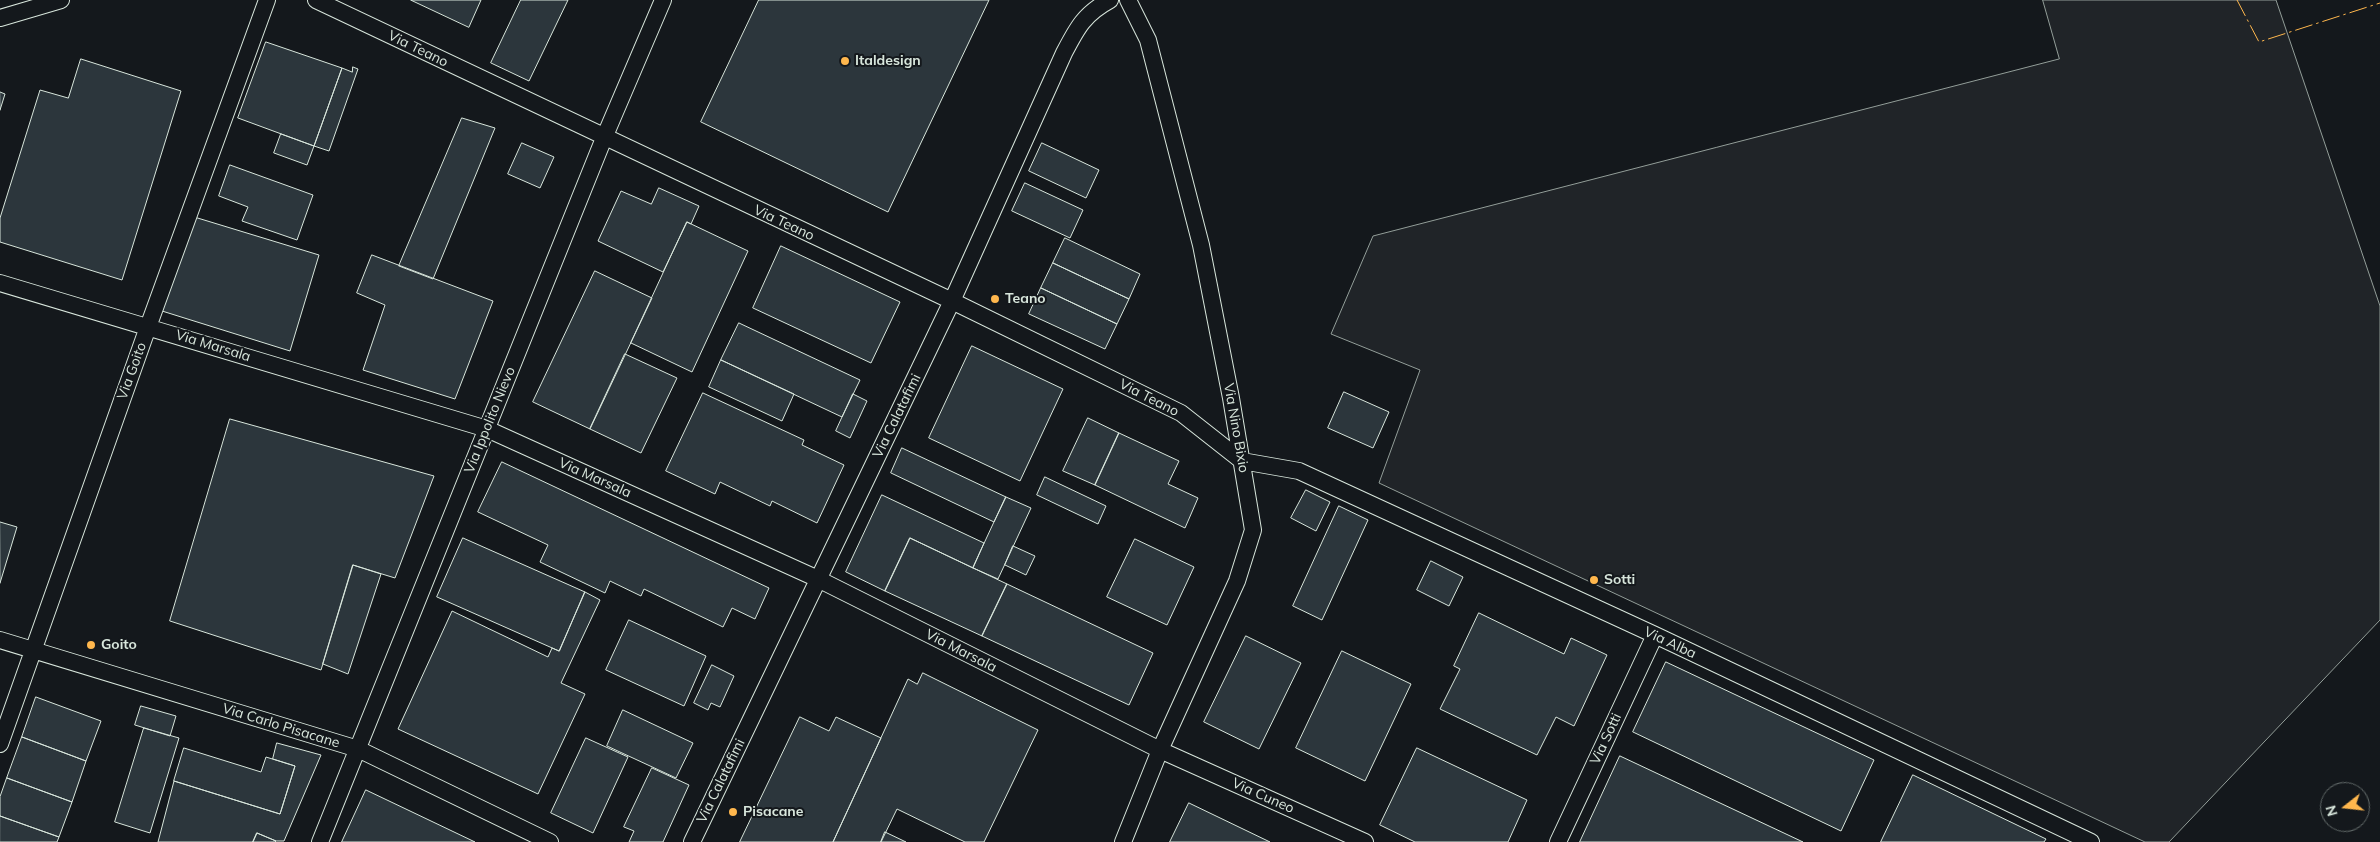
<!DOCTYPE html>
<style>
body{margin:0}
#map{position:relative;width:2380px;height:842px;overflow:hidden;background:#14181c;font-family:Mulish,sans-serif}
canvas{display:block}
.north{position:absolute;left:2320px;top:782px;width:50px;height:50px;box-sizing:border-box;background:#14181c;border:1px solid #626a69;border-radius:50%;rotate:254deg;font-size:14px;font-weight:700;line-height:20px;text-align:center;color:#d8e6dc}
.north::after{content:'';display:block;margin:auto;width:18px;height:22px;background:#ffb74d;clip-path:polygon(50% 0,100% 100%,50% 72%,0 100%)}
</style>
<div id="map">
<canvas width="2380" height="842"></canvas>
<div class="north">N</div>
</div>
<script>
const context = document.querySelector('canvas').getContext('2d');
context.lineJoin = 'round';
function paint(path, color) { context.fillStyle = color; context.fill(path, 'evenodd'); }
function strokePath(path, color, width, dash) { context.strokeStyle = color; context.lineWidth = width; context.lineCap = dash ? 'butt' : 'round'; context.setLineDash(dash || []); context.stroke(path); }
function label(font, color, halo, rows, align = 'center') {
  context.font = font + ' Mulish,sans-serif'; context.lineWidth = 4; context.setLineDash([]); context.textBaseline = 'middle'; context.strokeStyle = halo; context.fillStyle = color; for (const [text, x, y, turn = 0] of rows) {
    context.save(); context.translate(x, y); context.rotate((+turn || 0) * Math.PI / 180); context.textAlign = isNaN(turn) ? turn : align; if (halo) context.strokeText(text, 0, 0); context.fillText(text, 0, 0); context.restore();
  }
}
const green = new Path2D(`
 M2043,0H2276L2380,306V620L2169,842H2145L1379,483L1420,370L1331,334L1373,236L2059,59Z`);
paint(green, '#202428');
strokePath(green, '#939e99', 1);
const building = new Path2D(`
 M411,0H481L469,27Z
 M521,0H568L529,81L491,63Z
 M759,0H989L888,212L701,122Z
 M266,42L342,68L314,146L238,118Z
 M81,59L181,91L122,280L0,242V218L40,90L68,98Z
 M353,67L358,69L329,151L314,146L342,68L352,72Z
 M0,92L5,94L0,110Z
 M462,118L495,128L433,279L399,266Z
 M281,134L314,146L307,165L274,153Z
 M522,143L554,157L540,188L508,174Z
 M1042,143L1099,170L1086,198L1029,171Z
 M230,165L313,195L297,240L242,221L248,207L219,196Z
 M1025,183L1083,210L1070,238L1012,211Z
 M659,188L699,206L691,224L687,222L663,272L598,241L621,191L651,204Z
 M191,216L319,255L290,351L162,311Z
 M687,222L748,251L692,372L631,343Z
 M1065,238L1140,274L1129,299L1053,263Z
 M781,246L900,302L871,363L753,308Z
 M372,255L493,301L455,399L363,370L385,305L357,293Z
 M1053,263L1129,299L1117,324L1041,288Z
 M595,271L652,298L590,429L533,402Z
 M1041,288L1117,324L1105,349L1029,314Z
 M739,323L860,380L842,417L721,360Z
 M972,346L1063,389L1020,481L929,438Z
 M625,354L677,378L641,453L590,429Z
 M721,360L794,394L782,421L709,387Z
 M1344,392L1389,412L1373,448L1328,428Z
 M703,393L804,440L802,445L844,465L817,523L772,501L770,506L720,482L715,494L666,471Z
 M853,394L867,401L850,438L836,431Z
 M1088,418L1119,433L1095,485L1063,471Z
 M230,419L434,476L395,578L353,565L321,670L170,621Z
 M1119,433L1179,461L1168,484L1198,498L1185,528L1095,485Z
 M902,448L1006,497L994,522L891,473Z
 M502,462L769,588L755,619L732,608L723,627L644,589L641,596L610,581L605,593L540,562L548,545L478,512Z
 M1045,477L1106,506L1098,524L1037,495Z
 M1306,490L1330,502L1316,531L1291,518Z
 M882,495L984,543L973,568L910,538L885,591L846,572Z
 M1006,497L1031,508L998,579L973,568Z
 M1339,506L1368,520L1322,620L1293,606Z
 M0,522L17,527L0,583Z
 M463,538L585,592L559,651L437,597Z
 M910,538L1007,584L982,636L885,591Z
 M1135,539L1194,567L1167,625L1107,597Z
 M1013,546L1035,556L1026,575L1005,565Z
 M1431,561L1463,577L1449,606L1417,590Z
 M353,565L381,574L348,674L323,664Z
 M1007,584L1153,653L1129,705L982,636Z
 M585,592L600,600L561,683L585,694L538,794L398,729L452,611L548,657L552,648L559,651Z
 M1479,613L1564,654L1571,638L1607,655L1574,726L1556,717L1537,755L1440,709L1460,669L1454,666Z
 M629,620L706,656L684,706L606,670Z
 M1246,636L1301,663L1259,749L1204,722Z
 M1342,651L1411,684L1365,781L1296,748Z
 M1666,662L1874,760L1841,831L1633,732Z
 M712,665L734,676L720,707L711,703L708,710L694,703Z
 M923,673L1038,730L984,842H965L897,809L881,842H833L908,679L917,684Z
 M36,697L101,721L86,761L22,737Z
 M141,706L176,716L170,736L135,725Z
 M623,710L693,743L676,778L607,746Z
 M800,717L829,731L836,717L881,738L833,842H740Z
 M144,728L179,738L150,833L115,822Z
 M22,737L86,761L72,802L7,778Z
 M586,738L628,757L593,833L551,813Z
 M277,743L321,755L284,841H276L257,833L253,842H158L174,781L280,814L295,766L273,759Z
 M184,748L261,772L266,757L295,766L280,814L174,781Z
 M1417,748L1527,800L1508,842H1415L1380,825Z
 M1620,756L1803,842H1580Z
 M652,768L689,785L663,842H629L634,831L624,827Z
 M1913,775L2046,839L2044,842H1881Z
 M7,778L72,802L59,837L0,816V797Z
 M366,790L475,842H342Z
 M1189,803L1270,842H1170Z
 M0,816L59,837L57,842H0Z
 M885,832L906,842H881Z
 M257,833L276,841L275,842H253Z`);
paint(building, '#2c363c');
strokePath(building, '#d8e6dc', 1);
const minor = new Path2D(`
 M316,0L952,301L1181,413L1242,461L1299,471L1655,635L2091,842
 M0,18L61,0
 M0,283L487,429L818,579L1160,750L1365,842
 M0,640L358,749L550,842
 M0,744L148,327L267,0
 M320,842L604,138L663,0
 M692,842L952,301L1064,53C1077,28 1084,14 1110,0
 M1123,842L1160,750L1237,581L1253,530L1231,398L1201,245L1148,40L1128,0
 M1558,842L1655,635`);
strokePath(minor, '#d8e6dc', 18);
strokePath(minor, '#14181c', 16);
strokePath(new Path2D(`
 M2237,0L2259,42L2380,3`), '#ffb74d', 1, [18, 4, 2.5, 4]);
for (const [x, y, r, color] of [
 [845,61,5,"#ffb74d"],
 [995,299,5,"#ffb74d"],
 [1594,580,5,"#ffb74d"],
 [91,645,5,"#ffb74d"],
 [733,812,5,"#ffb74d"]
]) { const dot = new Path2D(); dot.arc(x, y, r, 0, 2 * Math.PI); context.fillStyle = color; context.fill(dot); strokePath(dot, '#14181c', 2); }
label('14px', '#d8e6dc', '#14181c', [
 ["Via Teano",418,49,26],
 ["Via Teano",784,223,25],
 ["Via Marsala",213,346,17],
 ["Via Goito",132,371,-70],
 ["Via Teano",1149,398,27],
 ["Via Calatafimi",897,416,-64],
 ["Via Ippolito Nievo",490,420,-68],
 ["Via Nino Bixio",1236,428,80],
 ["Via Marsala",595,478,24],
 ["Via Alba",1670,643,25],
 ["Via Marsala",961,651,27],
 ["Via Carlo Pisacane",281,726,17],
 ["Via Sotti",1606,739,-65],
 ["Via Calatafimi",721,781,-64],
 ["Via Cuneo",1263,796,24]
]);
label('bold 14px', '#d8e6dc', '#14181c', [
 ["Italdesign",855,61],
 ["Teano",1005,299],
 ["Sotti",1604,580],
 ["Goito",101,645],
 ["Pisacane",743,812]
], 'left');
</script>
